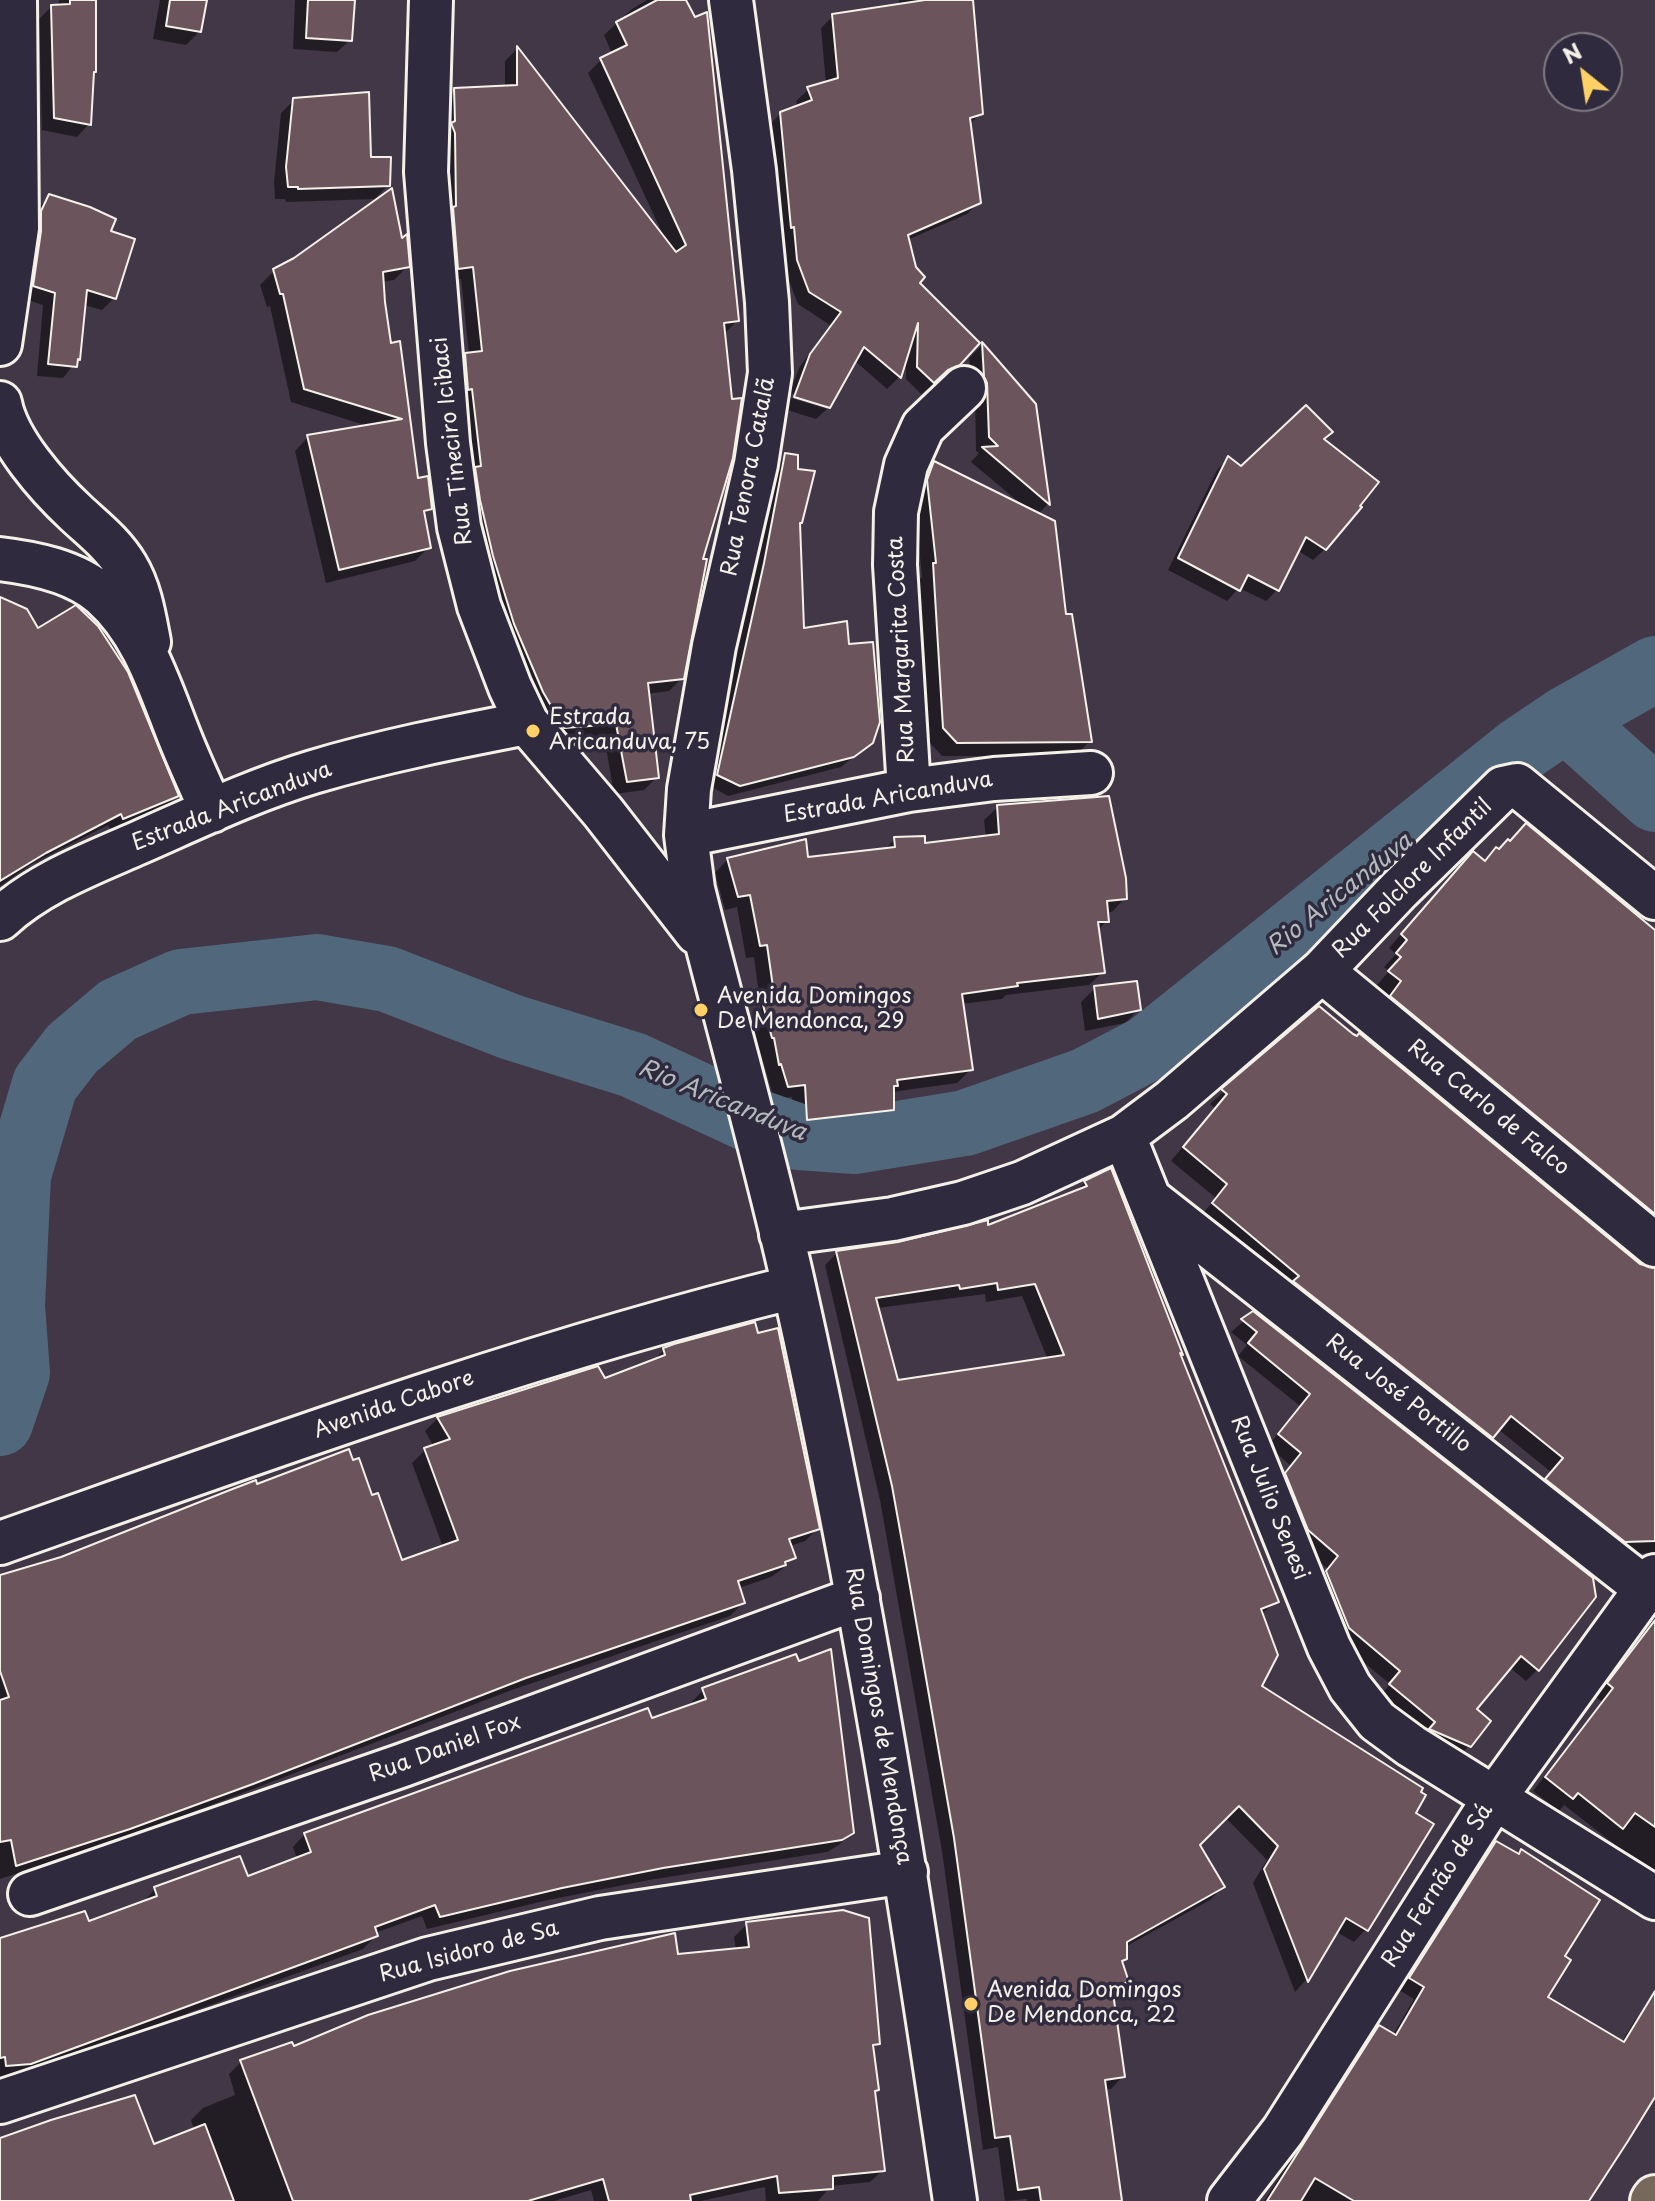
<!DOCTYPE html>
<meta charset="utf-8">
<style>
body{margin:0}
#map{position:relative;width:1655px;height:2201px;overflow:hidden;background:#413747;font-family:"Playpen Sans",sans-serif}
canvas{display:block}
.north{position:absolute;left:1543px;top:32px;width:80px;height:80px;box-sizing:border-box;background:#2f2a3d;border:2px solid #7e7a81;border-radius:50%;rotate:330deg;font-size:22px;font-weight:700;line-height:32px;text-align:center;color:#f4f1e8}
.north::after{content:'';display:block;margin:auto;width:28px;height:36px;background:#ffd166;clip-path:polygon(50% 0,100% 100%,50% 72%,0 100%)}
</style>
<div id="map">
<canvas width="1655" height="2201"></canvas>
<div class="north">N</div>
</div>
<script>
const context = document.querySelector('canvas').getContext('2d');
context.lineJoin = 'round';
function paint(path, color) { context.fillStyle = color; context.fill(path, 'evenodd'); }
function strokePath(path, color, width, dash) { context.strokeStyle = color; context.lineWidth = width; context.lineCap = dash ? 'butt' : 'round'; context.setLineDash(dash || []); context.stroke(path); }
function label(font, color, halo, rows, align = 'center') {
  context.font = font + ' "Playpen Sans",sans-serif'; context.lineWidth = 7; context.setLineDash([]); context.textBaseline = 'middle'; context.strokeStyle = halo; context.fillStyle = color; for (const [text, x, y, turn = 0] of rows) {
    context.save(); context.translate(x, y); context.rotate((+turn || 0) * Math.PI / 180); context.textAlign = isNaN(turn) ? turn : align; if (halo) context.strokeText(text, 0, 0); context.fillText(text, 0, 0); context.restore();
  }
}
paint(new Path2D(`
 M59,0H93L89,124L77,137L42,130L39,19L51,7L58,6Z
 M160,0H205L199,32L186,45L153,39Z
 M295,0H353L350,40L337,52L293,49Z
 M647,0H684L737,321L723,335L700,561L682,678L669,691L647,694L657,777L644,790L614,794L604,736L551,740L481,570L453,368L469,354L461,279L446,281L442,103L455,90L505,88V61L517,49L664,237L588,73L601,60L612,54L604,35L632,9Z
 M899,0H971L981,113L969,125L979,202L967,214L898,244L959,363L921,394L906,379V357L899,377L887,389L854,360L827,409V405L790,393L799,368L830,325L798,304L786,273L782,237L779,238L768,126L781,113L798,107L796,101L809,89L826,84L821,28L833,16L899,6Z
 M294,100L369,159L388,185L375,199L286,202L285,199H275L274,182L281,113Z
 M49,197L114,298L102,310L84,305L78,359L63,378L37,376L43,305L21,298L37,209Z
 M408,266L394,280L382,282L416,480L430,508L423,516L429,547L415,561L326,583L295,451L308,437L371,427L291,402L270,306L267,307L260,285L274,271Z
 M982,345L1034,405L1048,504L1038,514L1064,616L1090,741L1075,756H942L929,742L919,580L922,577L914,496L920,478L935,463L1021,504L971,462L979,453L976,451L975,397L972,391L969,358Z
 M788,397L827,409L816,419L784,409Z
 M786,456L800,522L802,630L847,646L871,742L841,767L728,796L708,785L754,575L775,466Z
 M1228,459L1325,549L1313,560L1297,550L1277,590L1266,601L1239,588L1227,601L1168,570L1217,470Z
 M0,600L37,631L177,796L164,808L111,830L108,825L32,864L0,886Z
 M998,807L1125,898L1112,912H1106L1107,921L1097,931L1103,972L1089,985L1006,995L1002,999L961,1004L971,1069L957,1083L892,1092V1109L878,1123L794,1132L792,1097L774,1099L751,1020L761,1010L754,957L746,958L737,907L725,910L715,873L728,859H806L884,850L895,839L924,845L986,838L984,820Z
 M1484,863L1655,932V1225L1378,1010L1389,996L1377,985L1389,971L1384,967L1396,954L1389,948L1460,867Z
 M1095,988L1139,1009L1125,1023L1085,1031L1081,1002Z
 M1319,1008L1655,1282V1553L1611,1554L1534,1493L1551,1472L1498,1429L1478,1450L1200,1217L1216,1198L1171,1161L1215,1108L1210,1104Z
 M1085,1182L1180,1355L1276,1601L1261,1615L1259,1687L1413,1814L1366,1929L1354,1942L1335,1931L1306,1980L1295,1992L1253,1883L1267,1860L1225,1817L1197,1845L1223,1887L1210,1900L1125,1947V1958L1121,1963L1127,1981L1111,1995L1123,2076L1111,2089L1105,2090L1120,2201H1027V2199L1005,2201L998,2147L983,2150L942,1851L880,1500L825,1265L837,1253L987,1228L1074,1193ZM985,1294L986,1302L1022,1296L1048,1360L896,1382L877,1308Z
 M1253,1313L1537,1670L1526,1681L1509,1667L1474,1709L1469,1746L1457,1758L1379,1697L1390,1684L1337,1640L1315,1584L1328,1569L1297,1542L1274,1486L1291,1466L1268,1446L1300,1406L1238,1356L1247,1345L1231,1332Z
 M664,1350L818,1528L805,1541L790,1546L793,1557L781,1570L771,1577L739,1588L743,1603L730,1616L512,1690L138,1833L0,1879V1581L255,1486L371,1498L401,1562L443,1547L412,1463L425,1450L434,1447L425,1431L438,1418L604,1380L651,1363Z
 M1655,1619V1881L1650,1872L1564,1805L1559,1811L1533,1791L1602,1702L1596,1697Z
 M703,1690L852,1832L839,1845L827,1852L649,1880L548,1900L427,1929L422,1916L375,1933L376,1936L363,1949L16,2076L0,2077V1940L87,1923L143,1902L155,1889L246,1878L297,1859L293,1847L305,1834L692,1706L691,1703Z
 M1496,1843L1562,1957L1546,1997L1621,2043L1635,2020L1646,2009L1655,2014V2093L1587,2201H1264L1368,2039L1379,2027L1393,2035L1414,1999L1399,1990L1484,1855Z
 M747,1924L878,2043L872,2049L877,2090L873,2093L883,2170L870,2182L831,2186L818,2201H766L765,2187L701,2201H594L591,2190L554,2201H0V2141L153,2147L194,2129L191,2120L203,2108L235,2095L229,2074L241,2062L677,1956L736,1950L734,1937Z`), '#0007');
strokePath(new Path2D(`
 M1566,719L1655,799
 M0,1423L17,1373L12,1306L18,1175L45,1084L72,1049L118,1010L181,982L317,967L387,979L511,1027L633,1065L756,1122L799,1137L855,1141L965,1123L1085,1081L1148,1048L1520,750L1566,719L1655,669`), '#51687c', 66);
const building = new Path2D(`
 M70,0H96V72H94L91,125L54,118L51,5L70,4Z
 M170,0H207L201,32L166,26Z
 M308,0H355L352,41L306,38Z
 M657,0H686L695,17L707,12L739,321L724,323L732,399L742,398L733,458L703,559H707L684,679L648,683L659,778L627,782L616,724L564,728L543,692L514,624L493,556L480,500L475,467L481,466L472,389L468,390L465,353L482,351L473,267L458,269L453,207L456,206L455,133L451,123L455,121L454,88L517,85V46L676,252L686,245L600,58L627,45L616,22Z
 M925,0H973L983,114L970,118L981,203L908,235L916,267L925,277L920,283L980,343L960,365L948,370L934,383L917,367L918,323L901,378L864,347L830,408L794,397L810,354L841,312L809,292L797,260L794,227L791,228L780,112L812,100L807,87L838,78L832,14Z
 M369,92L371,157H391L390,186L298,189V187H288L286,167L293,98Z
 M392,188L402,238L407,234L410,267L383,272L385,302L391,343L400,341L418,478L428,476L432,509L424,511L431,548L339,570L307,435L402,419L304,389L283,294H280L273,269L294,258Z
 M49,194L90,207L116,219L111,231L135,239L116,299L87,290L80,360L78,359L77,367L48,364L55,293L33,286L41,231V211Z
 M982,342L1036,404L1050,505L982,447L998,446L989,437L987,383L984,377Z
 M1306,405L1333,432L1324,439L1379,482L1360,506L1362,507L1326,550L1306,537L1279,591L1248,575L1240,591L1178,558L1228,456L1241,466Z
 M785,453L798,455V469L815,471L802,523H800L804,628L847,621L849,644L873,642L880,722L873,743L854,757L740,786L717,775L764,563Z
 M934,461L1055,521L1066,614H1072L1092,742L957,743L943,728L933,563H936L927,480Z
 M0,597L27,609L38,628L76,605L98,626L128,672L179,796L123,819L121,814L46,853L0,881Z
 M1109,796L1126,878L1127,899L1107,901L1109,922H1098L1105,973L1017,983L1018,986L962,994L973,1070L897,1080L898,1086H894V1110L807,1120L805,1085L788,1087L781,1064L779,1065L774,1038H772L763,1005L775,1001L767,945L760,946L750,895L738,897L727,858L806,839L808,857L895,847L894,837L925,836V843L999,834L997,805Z
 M1526,823L1655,930V1214L1390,996L1401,981L1388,971L1401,957L1396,953L1407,940L1401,934L1473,851L1485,861L1496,847L1499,849L1508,839L1510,841Z
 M1137,981L1141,1010L1098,1019L1094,986Z
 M1319,1006L1353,1034L1357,1036L1359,1033L1640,1264L1655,1268V1541L1625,1542L1545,1479L1563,1458L1511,1416L1493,1438L1293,1281L1299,1276L1212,1203L1227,1184L1183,1147L1227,1094L1221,1089Z
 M1111,1168L1183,1355L1180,1353L1279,1602L1261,1609L1278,1655L1262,1686L1423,1788L1421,1792L1426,1795L1416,1813L1434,1824L1368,1931L1346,1918L1308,1982L1264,1869L1278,1846L1239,1806L1200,1845L1225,1887L1127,1942V1959L1122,1961L1129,1982L1112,1986L1125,2077L1105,2080L1122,2201H1041L1039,2187L1018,2190L1010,2136L995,2138L954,1838L905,1558L892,1486L836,1251L898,1242L988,1220V1225L1087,1186L1084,1181ZM997,1283L998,1290L1035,1284L1064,1355L898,1380L876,1298L959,1285L960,1289Z
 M1253,1311L1593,1578L1596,1597L1539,1671L1521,1656L1477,1709L1491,1721L1471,1747L1429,1729L1435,1722L1389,1684L1400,1671L1349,1628L1326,1571L1338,1556L1308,1530L1285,1473L1301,1453L1278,1434L1310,1394L1248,1343L1257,1332L1241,1319Z
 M755,1322L758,1333L778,1328L820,1529L789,1539L796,1558L785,1562L786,1565L738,1581L745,1603L526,1678L253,1784L130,1829L16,1866L11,1840L0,1842V1700L9,1697L0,1671V1575L61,1557L230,1490L256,1480L257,1484L349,1449L353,1460L359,1458L372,1495L378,1493L402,1560L458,1540L424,1448L450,1439L437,1417L598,1366L605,1378L665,1355L663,1348L674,1344Z
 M1655,1620V1827L1635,1813L1623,1829L1578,1793L1573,1799L1545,1777L1613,1688L1607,1683Z
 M831,1649L854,1833L842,1840L663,1868L562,1888L440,1917L435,1905L375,1927L378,1936L31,2064L6,2066L5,2057L0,2058V1938L85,1911L89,1921L157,1896L154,1887L240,1856L248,1876L311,1852L304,1833L648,1708L652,1718L706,1699L702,1688L757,1668L796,1654L799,1661Z
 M1496,1841L1519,1854L1521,1849L1600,1900L1565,1956L1571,1960L1548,1997L1624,2042L1655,1991V2097L1628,2141L1589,2201H1354L1315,2178L1301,2201H1267L1379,2025L1396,2035L1424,1987L1409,1978Z
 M843,1910L869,1918L880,2044L873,2045L879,2090L875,2091L885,2171L833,2176V2189L779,2193L777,2176L690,2195L691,2201H609L603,2179L528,2201H293L240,2060L292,2042L294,2046L368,2015L510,1971L675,1933L678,1954L749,1947L746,1922Z
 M135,2095L154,2144L205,2124L234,2201H0V2138L51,2120Z`);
paint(building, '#6c545d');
strokePath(building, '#f4f1e8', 2);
const minor = new Path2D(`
 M431,0L426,172L448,443L459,527L479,606L510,687L527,723L603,812L697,933
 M731,0L754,170L767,302L770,373L756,464L714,646L689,789L686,835L693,889C726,1022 764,1153 794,1287C862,1589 910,1895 955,2201
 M0,344L17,228L15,0
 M0,403C7,441 48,487 76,513C93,529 113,544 126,566C140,589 144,616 149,642
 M0,559C34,563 75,571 102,595C144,632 160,688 180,738C190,763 201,787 212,811
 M909,790L895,565L896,512L906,465L923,427L964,388
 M686,835L909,790L994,779L1091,773
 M0,919C39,883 90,864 138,843C195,818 253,790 313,772C383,751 455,737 527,723
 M1322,971L1655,1245
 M1124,1136L1329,1647L1350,1687L1377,1721L1411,1746L1655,1898
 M1152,1201L1645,1588
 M781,1234L893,1219L963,1203L1022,1183L1124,1136L1172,1100L1322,971L1399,890L1503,788L1517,785L1655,898
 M0,1543C263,1450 523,1354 794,1287
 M30,1894L403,1765L858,1598
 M0,2102L428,1959L600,1918L906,1872
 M1229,2201L1283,2131L1495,1797L1655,1576`);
const primary = new Path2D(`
 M1653,2201L1655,2198`);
strokePath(minor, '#f4f1e8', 48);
strokePath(primary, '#f4f1e8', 50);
strokePath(minor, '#2f2a3d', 42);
strokePath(primary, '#76695c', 44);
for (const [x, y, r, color] of [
 [533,731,8,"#ffd166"],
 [701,1010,8,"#ffd166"],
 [971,2004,8,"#ffd166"]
]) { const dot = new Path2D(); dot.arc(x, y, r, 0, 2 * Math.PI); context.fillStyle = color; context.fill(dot); strokePath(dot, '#2f2a3d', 3); }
label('22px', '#f4f1e8', '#2f2a3d', [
 ["Rua Tineciro Icibaci",453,441,-97],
 ["Rua Tenora Catalã",749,477,-79],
 ["Rua Margarita Costa",902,650,-93],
 ["Estrada Aricanduva",888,798,-10],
 ["Estrada Aricanduva",232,807,-21],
 ["Rua Folclore Infantil",1413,879,-45],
 ["Rua Carlo de Falco",1488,1108,39],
 ["Rua José Portillo",1398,1394,38],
 ["Avenida Cabore",394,1405,-19],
 ["Rua Julio Senesi",1269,1498,68],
 ["Rua Domingos de Mendonça",878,1716,80],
 ["Rua Daniel Fox",445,1749,-20],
 ["Rua Fernão de Sá",1438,1886,-58],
 ["Rua Isidoro de Sa",469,1952,-15]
]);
label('22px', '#f4f1e8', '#2f2a3d', [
 ["Estrada",549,718],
 ["Aricanduva, 75",549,743],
 ["Avenida Domingos",717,997],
 ["De Mendonca, 29",717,1022],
 ["Avenida Domingos",987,1991],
 ["De Mendonca, 22",987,2016]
], 'left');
label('italic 24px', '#b3babd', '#2f2a3d', [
 ["Rio Aricanduva",1340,895,-39],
 ["Rio Aricanduva",722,1101,22]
]);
</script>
